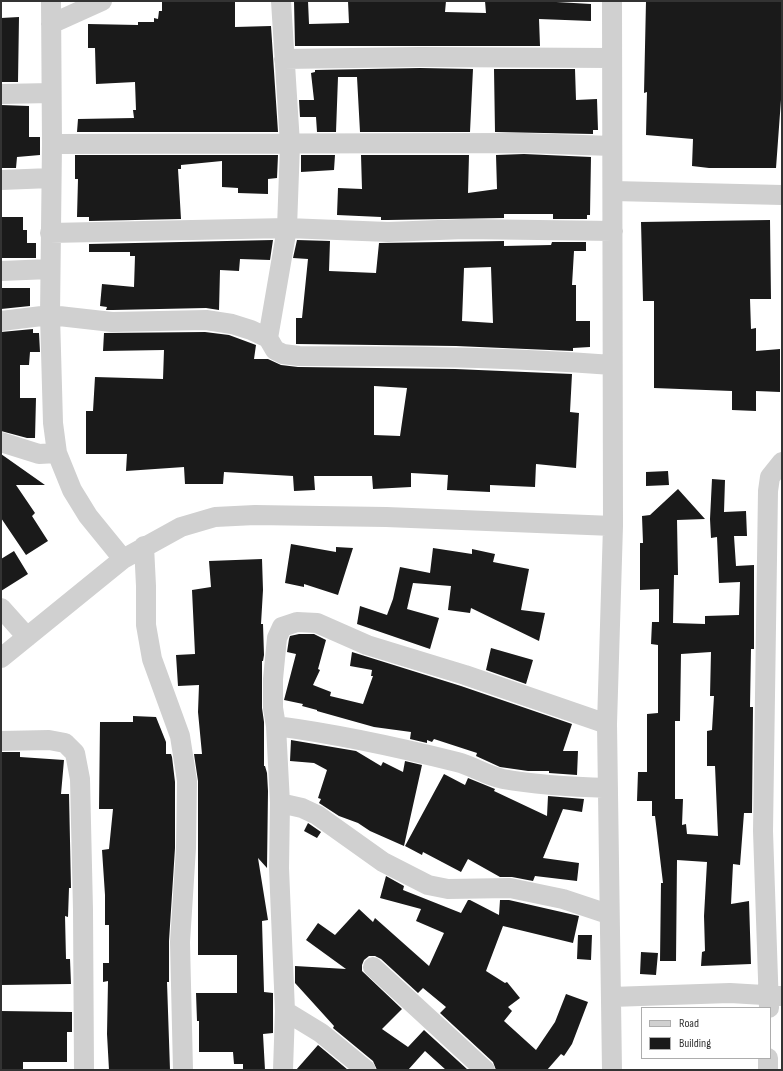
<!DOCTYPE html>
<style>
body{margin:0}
#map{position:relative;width:783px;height:1071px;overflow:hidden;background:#fff;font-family:"Sofia Sans Condensed",sans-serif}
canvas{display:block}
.frame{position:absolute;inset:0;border:2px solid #333;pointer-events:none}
.legend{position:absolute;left:641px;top:1007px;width:130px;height:52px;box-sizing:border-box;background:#fff;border:1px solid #adadad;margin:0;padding:5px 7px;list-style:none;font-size:12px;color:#333}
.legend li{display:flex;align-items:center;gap:8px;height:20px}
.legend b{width:20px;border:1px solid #adadad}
</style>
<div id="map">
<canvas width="783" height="1071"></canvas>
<div class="frame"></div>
<ul class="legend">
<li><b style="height:5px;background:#d0d0d0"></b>Road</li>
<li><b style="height:11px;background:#1a1a1a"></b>Building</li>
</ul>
</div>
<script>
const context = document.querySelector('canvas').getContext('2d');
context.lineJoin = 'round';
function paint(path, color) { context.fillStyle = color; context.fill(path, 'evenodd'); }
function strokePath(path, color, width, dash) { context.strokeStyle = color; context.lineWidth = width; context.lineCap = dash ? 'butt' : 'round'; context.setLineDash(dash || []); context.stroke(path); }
paint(new Path2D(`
 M162,1H235V27L271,26L278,132H77L78,119L134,118L133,110H136L135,82L96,84L95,48H88V24L138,25V22H154V18L158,19L159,11H162Z
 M294,1H308L309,24L349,23L348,1H446L445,12L486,13L485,1H539L591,4V21L539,19L540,46H295Z
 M646,1H782V86L776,168H709L692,166L693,139L646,135L647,92L644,93Z
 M19,17L18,82H1V18Z
 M420,68L473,69L470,132H360L357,77H338L336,132H317L316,117H300L299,100H314L311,73L315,72V70Z
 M494,69H575L576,100L597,99L598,130H593V134L495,132Z
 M1,105L29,106V137H40V155L17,157L16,168H1Z
 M524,154L591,157L590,215H587V219H553V214H504V218L388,220H381V217L337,215L338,188L362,189L361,155H469L468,193L497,189L496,155Z
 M75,155H278L277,178L268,179V194L238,193V188L222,187V161L181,165V169H178L181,219L89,221V217H77L78,179H75Z
 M301,155H335L334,170L301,172Z
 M1,217H23V230H27V243H36V258H1Z
 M770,220L771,299H750L751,329L756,328V351L780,349V392L756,391V411L732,410V391L654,388V301H643L641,222Z
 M273,240L270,260L240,259L239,271L220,270L219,310L206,308L113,310H106L107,307L100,306L102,284L134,287L135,256H130V252H89V244Z
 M297,240L330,241L329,271L376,273L379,243L504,241V246L551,245L552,242H586V251H574L572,285H576V321H590V347L573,348V351L456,346L296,344V318H302L308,259L293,258ZM491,267L493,323L462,321L464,268Z
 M1,288H30V306L1,309Z
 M33,329V333H39L40,352H30L29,365H20V398H36L35,438H27L1,431V332Z
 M205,332L229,335L256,345L254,359H268L281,365L298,367L455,369L572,374L570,412L579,413L576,468L536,464L535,487L490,485V492L447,490L448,475L411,473V487L373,489L372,476H314L315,490L294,491L293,476L224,472L223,484H185L184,467L126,471L127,454H86V411H93L95,377L163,379L164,350L103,351L104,333ZM374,386L407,388L400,436L374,435Z
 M1,454L45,485H16L35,513L32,516L48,541L26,555L1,518Z
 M668,471L669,485L646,486V472Z
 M712,479L725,480L724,512L746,511L747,536H734L736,566L754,565V649H751L750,707H753L752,813H744L740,865L733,864L731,904L749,901L751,964L701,966L702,952L705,951L704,916L707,862L677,860L676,961H660L661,883H663L655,816H652V801H637L638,772H647V714L658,713V645L651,644L652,622H659V589L640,590V543H643L642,516L650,515L678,489L705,519L677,520L678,575H674L673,623L705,624V616L739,615L740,582L719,583L717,537L711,538L710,519ZM711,652L710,696H714L712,730L707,731V766H715L718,836L687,834L686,824L682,825L683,799H675V721H680L681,654Z
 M291,544L336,552V547L353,548L338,595L304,584V587L285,583Z
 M433,548L472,554V549L495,554L493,562L529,569L521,610L545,613L539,641L471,608L470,613L448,610L451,586L413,583L407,609L439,618L430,649L357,624L360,606L387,615L393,599L400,567L430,573Z
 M14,551L28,574L1,591V559Z
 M262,559L263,590L261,624H263L264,655L263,661H262V708L264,722V766H265L267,773L268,791L267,868L258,858L268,920L262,921L264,992L273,993V1033L263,1034L265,1070H243V1064H234L233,1052H199V1021H197L196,993H237V955H198V781L194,754H202L198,712L199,685L178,686L176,655L195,654L192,590L211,587L209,561Z
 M299,634H314L326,640L318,669L320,670L313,685L331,692L330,696L363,704L373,676H371L372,670L350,666L352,652L461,686L572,724L563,751H578L577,775L549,773V771H528L500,767L476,756L477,753L434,739L432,742L427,740V743L410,739L411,732L374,727L317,711V710L302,706L303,704L284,700L296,654L287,652L289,639L290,636Z
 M491,648L533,660L526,684L486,670Z
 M133,716L156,717L166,742V754H171L172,757L175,782V848L169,941V982H167L170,1070H109L107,1034L108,981L103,982V963H109V925H105V895L102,850L109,849L113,809H99L100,722H133Z
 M291,740L356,751L381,766L383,762L403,772L405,761L422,765L404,846L370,831L358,823L339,816L319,803L321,799L318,798L327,770L314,763L290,761Z
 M1,752H20V757L64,760L61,794H69L71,888H69L68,917L65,916L66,959H70L71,984L1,985Z
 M444,774L465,785L468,778L495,789L494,791L547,816L548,796L584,799L582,812L563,809L543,858L579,863L577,881L535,876L533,881L512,877H500L468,859L461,872L423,852L422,855L405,846Z
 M308,823L321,832L317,838L304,831Z
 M386,876L404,886L403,890L461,913L468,900H470L499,915L500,900H509L579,916L573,943L503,926L486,971L505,983L507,982L520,998L508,1007L512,1011L504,1021L536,1050L555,1022L566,994L588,1002L572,1044L564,1056L561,1054L547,1070H496L493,1062L440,1013L446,1007L423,988L418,993L381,959L375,956H369L364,960L362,965V971L402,1009L382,1029L408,1047L424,1030L468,1070H446L425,1051L408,1070H377L373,1061L333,1028L334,1026L295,983V966L346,969L306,940L318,923L335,935L359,909L373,922L375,918L429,966L444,933L416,921L421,909L380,898Z
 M578,935H592L591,960L577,959Z
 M641,952L658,953L656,975L640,974Z
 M1,1011L72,1012V1032H67V1062H23V1070H1Z
 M318,1045L348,1070H296Z`), '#1a1a1a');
strokePath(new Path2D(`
 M51,1L52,144L50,315L53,423L57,453L72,490L88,516L123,559
 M51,24L102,1
 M284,59L420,57L612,58
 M1,94L51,93
 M52,144L524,143L612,146
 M1,180L51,178
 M613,191L782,195
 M50,233L287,228L388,232L464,229L613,231
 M1,271L50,269
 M1,321L50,315L112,322L206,320L232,324L251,330L268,338L275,350L283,354L299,356C403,356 508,357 612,365
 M268,338L287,228L290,144L281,1
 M1,442L39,454L57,453
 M144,546L146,586V625L152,659L180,736L187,781L186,848L180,942L183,1070
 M1,608L27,637
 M1,658L123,559L181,527L215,517L255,515L386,517L613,526
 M276,726C337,734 397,747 457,762C473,766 487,776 503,779C537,785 573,787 608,788
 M1,741L49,740L65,743L75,753L80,779L83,910L84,1070
 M280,803L302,808L317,815L383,862L428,885L448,889L510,888L563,899L608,914
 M373,967L485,1070
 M611,997L730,993L781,996
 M769,1008L763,831L768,491L770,477L782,462
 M285,1011L321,1033L366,1070
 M283,1070L285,1011L279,868L280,803L276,726L273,708V679L277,638L282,627L297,622L317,623L367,645L465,675L607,724
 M612,1070L607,724L613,526L612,1
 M768,1070V1058`), '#d0d0d0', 20);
</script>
